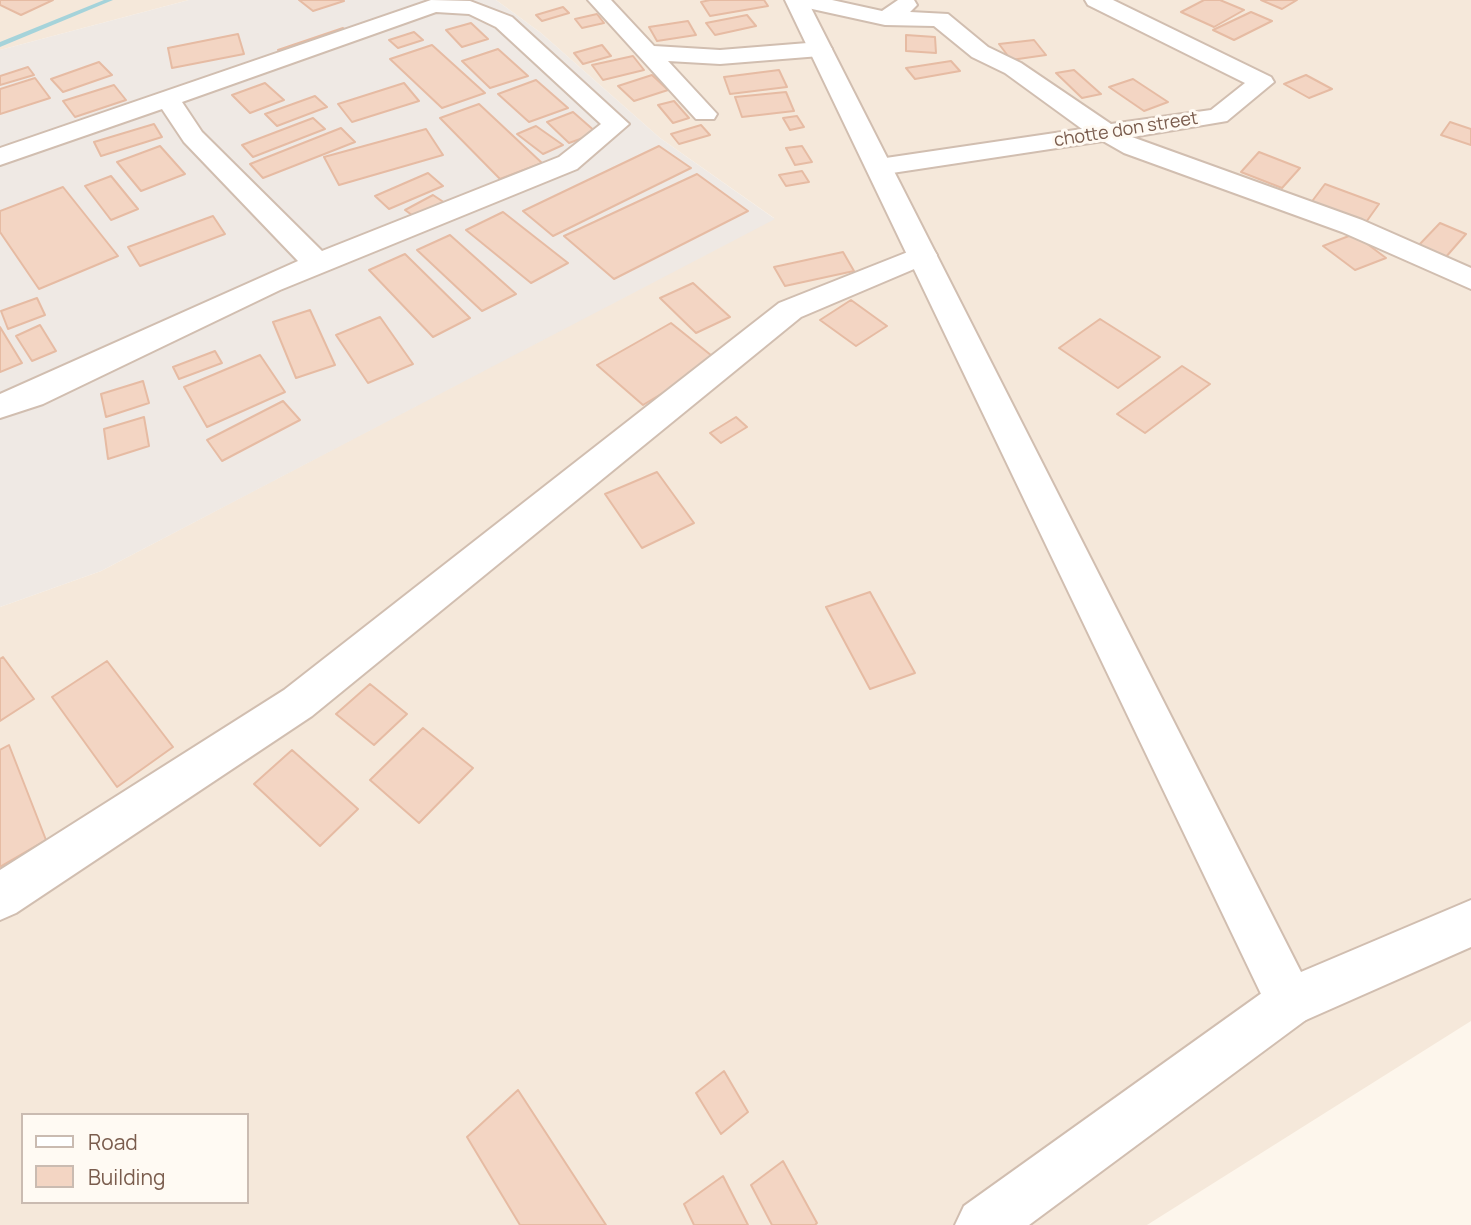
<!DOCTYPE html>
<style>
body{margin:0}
#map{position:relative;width:1471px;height:1225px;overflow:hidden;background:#fdf6ec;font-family:Manrope,sans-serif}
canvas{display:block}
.legend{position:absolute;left:21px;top:1113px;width:228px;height:91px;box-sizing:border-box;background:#fffaf3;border:2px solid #cabbb1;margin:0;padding:9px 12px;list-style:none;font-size:21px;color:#7a5c4d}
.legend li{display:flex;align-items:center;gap:14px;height:35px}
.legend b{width:35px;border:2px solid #cabbb1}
</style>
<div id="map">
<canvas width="1471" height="1225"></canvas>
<ul class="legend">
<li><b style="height:9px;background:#fff"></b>Road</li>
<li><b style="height:19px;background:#f3d5c3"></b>Building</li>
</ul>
</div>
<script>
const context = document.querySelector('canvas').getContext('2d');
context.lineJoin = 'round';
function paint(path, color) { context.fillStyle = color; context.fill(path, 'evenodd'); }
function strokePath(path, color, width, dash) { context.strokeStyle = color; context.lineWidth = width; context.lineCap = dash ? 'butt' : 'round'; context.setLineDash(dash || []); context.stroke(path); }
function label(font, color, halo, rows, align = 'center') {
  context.font = font + ' Manrope,sans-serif'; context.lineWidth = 6; context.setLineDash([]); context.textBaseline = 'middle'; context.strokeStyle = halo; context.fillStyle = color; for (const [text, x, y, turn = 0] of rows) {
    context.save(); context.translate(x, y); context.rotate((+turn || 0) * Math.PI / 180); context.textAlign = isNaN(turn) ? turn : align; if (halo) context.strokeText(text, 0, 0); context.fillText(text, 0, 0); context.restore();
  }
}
paint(new Path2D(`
 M0,0H189L0,50Z
 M496,0H1471V1021L1147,1225H0V607L101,571L774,218L660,138L541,33ZM23,1115H247V1202H23Z`), '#f5e8da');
paint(new Path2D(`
 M189,0H496L541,33L660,138L775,219L101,571L0,607V50Z`), '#efe9e4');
paint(new Path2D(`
 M104,0H113L0,47V42Z`), '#a5d3da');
const building = new Path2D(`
 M0,0H53L21,15L0,5Z
 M299,0H343L344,1L313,11Z
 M710,0H764L768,6L710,16L701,2Z
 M1204,0H1220L1244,10L1214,27L1181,12Z
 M1261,0H1297L1282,9Z
 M563,7L569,13L542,21L536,15Z
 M1251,12L1272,21L1234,40L1213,30Z
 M597,14L604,23L582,28L575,19Z
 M747,15L756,26L715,35L706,23Z
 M688,21L696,35L657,41L649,27Z
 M471,23L488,39L462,47L446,30Z
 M343,28L348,32L283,55L278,50Z
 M414,32L423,40L398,48L389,40Z
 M238,34L244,54L172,68L168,48Z
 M906,35L935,37L936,53L906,51Z
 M1034,40L1046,55L1011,60L999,44Z
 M432,45L485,93L442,108L390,59Z
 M602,45L611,56L583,64L574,53Z
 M498,49L528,76L490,88L462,61Z
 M633,56L644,70L603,80L592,65Z
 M951,61L960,71L915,79L906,68Z
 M99,62L112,75L63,92L51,79Z
 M28,67L34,75L0,85V76Z
 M779,70L787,87L730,94L724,77Z
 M1074,70L1101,94L1082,98L1056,73Z
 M652,75L668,90L634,101L618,86Z
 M1306,75L1332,89L1309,98L1284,84Z
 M35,78L50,98L0,114V89Z
 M1133,79L1168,102L1144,111L1109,87Z
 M536,80L568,108L529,122L498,94Z
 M265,83L284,100L250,113L232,95Z
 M404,83L419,101L352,122L338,104Z
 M114,85L126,100L75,117L63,101Z
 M786,92L794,111L742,117L735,97Z
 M315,96L327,107L277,126L265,114Z
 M674,101L689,118L673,123L658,105Z
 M479,104L542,163L500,179L440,118Z
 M573,112L597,133L569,143L547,122Z
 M797,116L804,127L790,130L783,118Z
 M313,118L325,129L253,157L242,145Z
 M1450,122L1471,129V145L1441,135Z
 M154,124L162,137L101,156L94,142Z
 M701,125L710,135L679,144L671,134Z
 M536,126L563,145L543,154L517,134Z
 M341,128L355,142L263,178L250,164Z
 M426,129L443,155L339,185L324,157Z
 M160,146L185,174L141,191L117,162Z
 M659,146L691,168L553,236L523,211Z
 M802,146L812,162L795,165L786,148Z
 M1259,152L1300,168L1282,188L1241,172Z
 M802,171L809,182L786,186L779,175Z
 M428,173L443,186L389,209L375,196Z
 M697,174L748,211L614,279L564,236Z
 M111,176L138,209L111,220L85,186Z
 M1325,184L1379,204L1364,225L1310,204Z
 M63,187L118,256L39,289L0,232V211Z
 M433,195L445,203L416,218L405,210Z
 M503,212L568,263L531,283L466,230Z
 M213,216L225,234L140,266L128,247Z
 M1440,223L1466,234L1445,258L1418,246Z
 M1354,234L1386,258L1355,270L1323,246Z
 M450,235L516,294L482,311L417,250Z
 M843,252L854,271L785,286L774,267Z
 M405,254L470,318L433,337L369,270Z
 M693,283L730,317L696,333L660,298Z
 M37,298L45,315L8,329L1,311Z
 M851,300L887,326L856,346L820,320Z
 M310,310L335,365L296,378L273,322Z
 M380,317L413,364L368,383L336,335Z
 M1100,319L1160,357L1118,388L1059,348Z
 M671,323L717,360L643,405L597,365Z
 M40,325L56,351L32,361L16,336Z
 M0,327L22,363L0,372Z
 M215,351L222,363L179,379L173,367Z
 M260,355L285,392L207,427L184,387Z
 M1182,366L1210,384L1145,433L1117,414Z
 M143,381L149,403L106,417L101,394Z
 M283,401L300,420L222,461L207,440Z
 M144,417L149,446L108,459L104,429Z
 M736,417L747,427L721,443L710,433Z
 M657,472L694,523L642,548L605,494Z
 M870,592L915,673L870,689L826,607Z
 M3,657L34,699L0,721V659Z
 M107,661L173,747L117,787L52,697Z
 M370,684L407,714L374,745L336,714Z
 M423,728L473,768L419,823L370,780Z
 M9,745L46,840L0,867V750Z
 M292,750L358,809L320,846L254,784Z
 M724,1071L748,1112L721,1134L696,1093Z
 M518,1090L606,1225H520L467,1137Z
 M783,1161L817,1223L815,1225H772L751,1185Z
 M723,1176L748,1225H694L684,1204Z`);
paint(building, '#f3d5c3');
strokePath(building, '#e6bba3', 2);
const minor = new Path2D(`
 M431,0L470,1L512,17L629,124L577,169L280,290L43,404L0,418V394L298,261L184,142L162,109L0,165V148ZM436,12L469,14L496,27L601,124L559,157L322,251L202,132L182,102Z
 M588,0H611L654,46L720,50L820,42L828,44L832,49L828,54L820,56L720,64L668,61L717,114L714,119H696Z
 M791,0H832L882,11L898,0H914L917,5L910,12L948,14L988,47L1021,63L1111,124L1211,110L1245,83L1088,5L1085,0H1113L1271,77L1274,82L1227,121L1132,137L1362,220L1471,268V289L1342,232L1124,153L1103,141L879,175L870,173L866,167L870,161L879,159L1082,129L1005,73L972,57L934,26L885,25L794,5Z
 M923,246L933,249L937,255L933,261L801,317L312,716L16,913L0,920V870L284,690L779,303Z
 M1290,977L1307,985L1315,1002L1307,1019L1029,1225H955L964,1206L1273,985Z`);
const tertiary = new Path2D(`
 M785,0H807L1301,972L1471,900V947L1290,1027L1273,1019Z`);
strokePath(minor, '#d1beb0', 4);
strokePath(tertiary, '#d1beb0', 4);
paint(minor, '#fff');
paint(tertiary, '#fff');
label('18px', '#7a5c4d', '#fffaf3', [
 ["chotte don street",1126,130,-9]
]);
</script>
